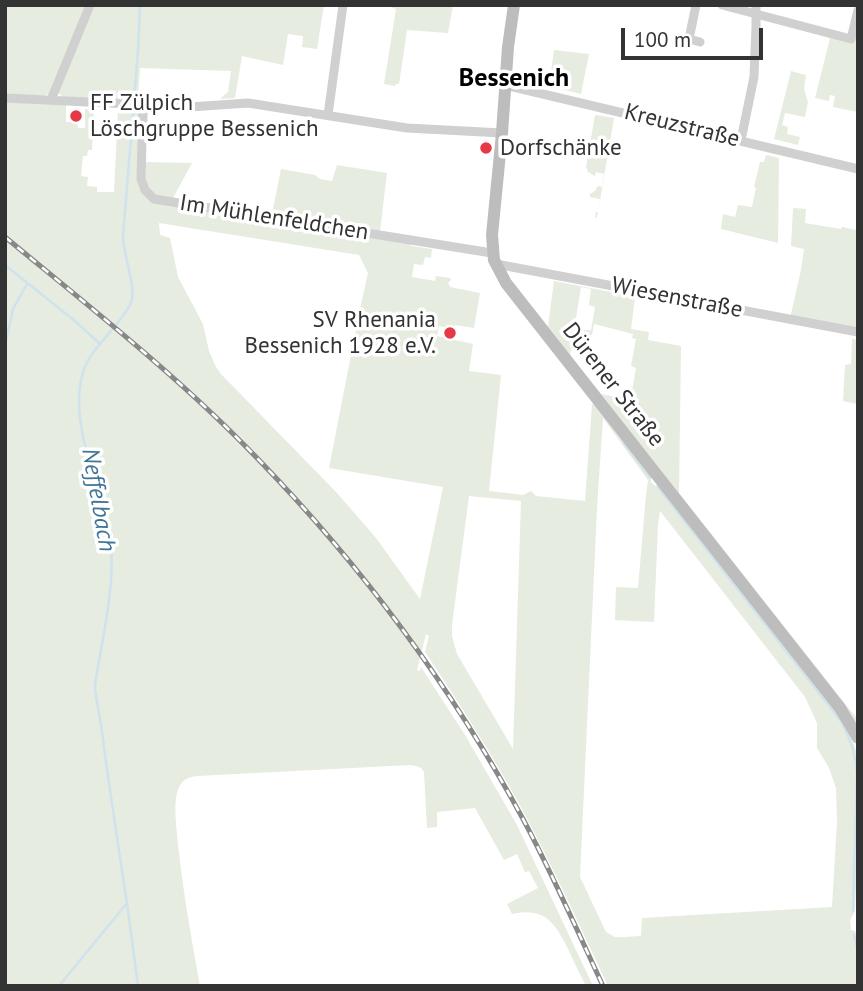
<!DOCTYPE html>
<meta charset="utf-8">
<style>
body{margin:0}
#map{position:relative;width:863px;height:991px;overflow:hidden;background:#fff;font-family:"PT Sans",sans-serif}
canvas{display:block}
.frame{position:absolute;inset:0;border:7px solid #333;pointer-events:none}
.scale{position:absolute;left:621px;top:28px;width:142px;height:32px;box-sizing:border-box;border:4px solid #333;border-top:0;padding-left:9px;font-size:21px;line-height:24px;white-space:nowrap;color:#333;-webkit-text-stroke:5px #fff;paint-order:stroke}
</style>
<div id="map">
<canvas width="863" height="991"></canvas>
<div class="frame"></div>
<div class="scale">100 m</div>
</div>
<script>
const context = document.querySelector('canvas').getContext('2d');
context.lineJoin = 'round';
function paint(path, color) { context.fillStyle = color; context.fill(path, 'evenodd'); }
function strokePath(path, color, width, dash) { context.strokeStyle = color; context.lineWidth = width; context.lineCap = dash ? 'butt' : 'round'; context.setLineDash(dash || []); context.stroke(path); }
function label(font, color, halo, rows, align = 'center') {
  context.font = font + ' "PT Sans",sans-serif'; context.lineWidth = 7; context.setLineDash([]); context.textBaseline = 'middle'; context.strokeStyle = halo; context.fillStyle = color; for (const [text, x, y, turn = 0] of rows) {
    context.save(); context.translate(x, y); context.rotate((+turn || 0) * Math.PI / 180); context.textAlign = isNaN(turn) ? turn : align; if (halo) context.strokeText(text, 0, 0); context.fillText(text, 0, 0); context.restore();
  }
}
paint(new Path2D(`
 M5,5H324L317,49L302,47L303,36L288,34L283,65L242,56L235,98L220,99L228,92L231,71L140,68L138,97L136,101L64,97L60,95L58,90L44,96L5,94Z
 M385,5H453L448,33L407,30L399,84H396L395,86L384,84L396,9Z
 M856,37H858V112L833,107L835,96L830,95L829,101L815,98L830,38L854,43Z
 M554,50L589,54L581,94L549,86Z
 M791,71L806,75L804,89L808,102L805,117L785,113L782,125L788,127L787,134L800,137L798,145L774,139Z
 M5,100L66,104V122H77L78,128H85V109L94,110L92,150H88L87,156H83L81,176L88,177L87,186L97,187V192H114L118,111L125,110L128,108H135L138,112H148L145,162L192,163L173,198L272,214L281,169L315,175L320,179L332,181L337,165L387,173L380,231L412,236L411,246L432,249L431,258L425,257L423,265L414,264L412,277L435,281L436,276L450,278L451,280L448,283L450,287L480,293L474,328L455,325L454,329L439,326L437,336L473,344L469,371L501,375L489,491L523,495L531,491L536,496L585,501L592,405L594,403L652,476L651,482L655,486L658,484L837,711L853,741L858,757V835L855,911L850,920L851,930L855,931L858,939V986H608C576,918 545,849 508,784C482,739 454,695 425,652L429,636L426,634L417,670L420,671L421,667L465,735L517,825L593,986H586C580,974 574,962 568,949C555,923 545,907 512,914L507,904L538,888L529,871L525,872L517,854L504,860L475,808L437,812V827L427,828L424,772C421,766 416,766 410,765L197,776C189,777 183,779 179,787C173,800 176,820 177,835C182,886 191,936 200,986H5ZM159,223L359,255L368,273L360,309L329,468L443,487L420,599L376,538L337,493L220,373L215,365L209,351L203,324L178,277L170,238L160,235ZM603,418L648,480L646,495L638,588L616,587L615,620L654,622L658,524L660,511L805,697L817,723V748L829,768L836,788L837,822L832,907L642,918L641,936L623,937H615L606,932L580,877L597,508ZM469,496L521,501L513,749L457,654L452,636V625Z
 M595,115L614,118L597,218L595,217L596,212H598L600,199L590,197V194L595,191L598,186L602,187L604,174L596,172L595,176L588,172L586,167Z
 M766,155L779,158L778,243L721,229L723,214L735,217L738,205L752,207L756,188L754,187L760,162H764Z
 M793,208L806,209L805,223L841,229L842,227L857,230L858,328L792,316L791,314L801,270L804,249L791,246Z
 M554,281L621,294L635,298L631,329L649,332L648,340L681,346L679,493L858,720V726L601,394L622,398L624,390L632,391L636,368L631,366L636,339L632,338L633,334L594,324L592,335L583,334L584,330H591L595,307L589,305L591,289L581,287L570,355L548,326Z
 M852,339L858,340V404L843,401L845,365L851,364Z`), '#e6ecdf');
strokePath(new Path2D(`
 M5,265L75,321L99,343
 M5,346L13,309L27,284
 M624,443L650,477
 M658,487L841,721C851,739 856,754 857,774L853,911
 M127,903L138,986
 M854,935L858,952
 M59,986L127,903C119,853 112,804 105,755C103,739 101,723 98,708C97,701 95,693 95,686C96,675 99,662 101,650C107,617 114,577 111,544C106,495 78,449 79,399C80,355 100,348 122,317C126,311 131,306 132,299C135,282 123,255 123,236L138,51L140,5`), '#cfe2ee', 2.5);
strokePath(new Path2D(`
 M696,5L689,39L700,42
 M722,5L851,39L858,10
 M505,85L858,169
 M5,98L190,107L248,103L407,128L502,133
 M51,100L90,5
 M143,105L141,179L145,190L154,199L492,253
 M328,115L343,5
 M741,140L754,77L756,27V5
 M496,264L858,332`), '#d0d0d0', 9);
strokePath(new Path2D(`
 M514,5L508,47L502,133L492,235L494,260L506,283L840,708L858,738`), '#bdbdbd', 12);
const rail = new Path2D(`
 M5,237C91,308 179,377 256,457C361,565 451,686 523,819C552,873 577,930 603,986`);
strokePath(rail, '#888', 5);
strokePath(rail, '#fff', 2.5, [8]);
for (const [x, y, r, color] of [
 [76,116,7,"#e63946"],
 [486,148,7,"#e63946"],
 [450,333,7,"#e63946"]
]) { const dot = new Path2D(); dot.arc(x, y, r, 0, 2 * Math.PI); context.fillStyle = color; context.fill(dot); strokePath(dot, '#fff', 2.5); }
label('23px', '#333', '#fff', [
 ["FF Zülpich",90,103],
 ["Löschgruppe Bessenich",90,129],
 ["Dorfschänke",500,148],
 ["SV Rhenania",436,320,"right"],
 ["Bessenich 1928 e.V.",436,346,"right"]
], 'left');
label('23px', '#333', '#fff', [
 ["Kreuzstraße",682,126,14],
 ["Im Mühlenfeldchen",274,218,9],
 ["Wiesenstraße",677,298,11],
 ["Dürener Straße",613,385,52]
]);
label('italic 24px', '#3f7597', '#fff', [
 ["Neffelbach",98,500,80]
]);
label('bold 26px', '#000', '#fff', [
 ["Bessenich",514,79]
]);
</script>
